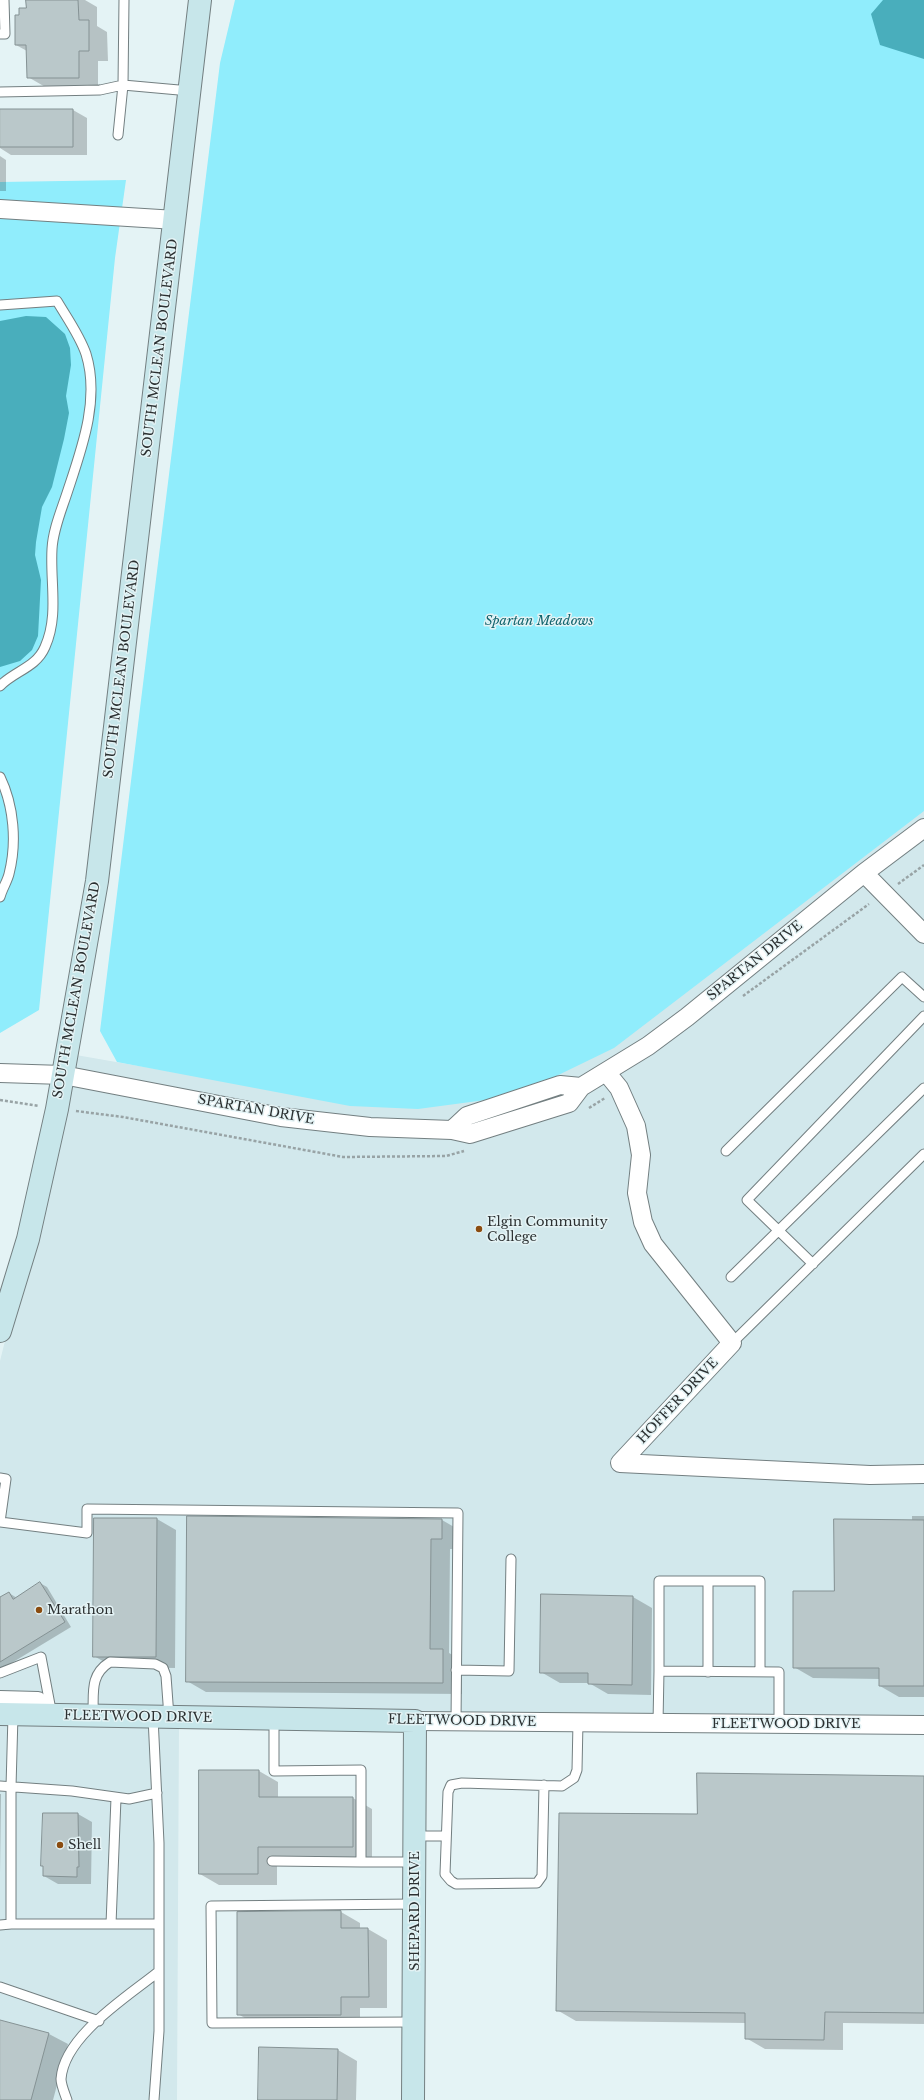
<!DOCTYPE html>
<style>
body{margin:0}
canvas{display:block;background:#e4f3f5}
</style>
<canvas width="924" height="2100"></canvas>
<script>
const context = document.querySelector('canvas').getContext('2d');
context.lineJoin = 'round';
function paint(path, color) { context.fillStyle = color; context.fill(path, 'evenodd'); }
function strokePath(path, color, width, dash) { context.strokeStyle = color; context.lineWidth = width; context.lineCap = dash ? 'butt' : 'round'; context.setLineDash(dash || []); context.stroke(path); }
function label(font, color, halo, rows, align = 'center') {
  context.font = font + ' "Libre Baskerville",serif'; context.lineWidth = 3; context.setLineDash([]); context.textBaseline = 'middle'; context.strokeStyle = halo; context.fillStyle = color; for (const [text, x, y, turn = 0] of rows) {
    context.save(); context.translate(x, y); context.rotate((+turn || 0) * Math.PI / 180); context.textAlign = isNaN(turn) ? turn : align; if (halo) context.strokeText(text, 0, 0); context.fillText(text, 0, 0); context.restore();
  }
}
paint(new Path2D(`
 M924,803V1716L0,1708V1361L76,1055L322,1098Z
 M0,1718L179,1720L177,2100H0Z`), '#d2e8ec');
paint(new Path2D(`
 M235,0H924V811L614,1048L546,1081L493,1099L418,1109L350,1106L117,1062L100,1031L220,63Z
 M126,180L115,258L39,1010L0,1033V182Z`), '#90edfc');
paint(new Path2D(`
 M883,0H924V59L880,45L871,14Z
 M26,316L46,317L65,334L70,348L71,365L66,396L69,413L64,439L52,487L42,507L36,542L35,555L41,580L38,636L32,650L20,661L0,667V321Z`), '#49aebc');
paint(new Path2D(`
 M27,0H85L97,7V26L107,32L108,61H98V88H47L28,77L27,51L16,45L20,16L27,9Z
 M0,110H73L87,118V155H11L0,148Z
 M0,156L6,160V191H0Z
 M912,1516H924V1697H899L880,1686V1679L813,1678L794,1667L835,1592L912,1521Z
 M157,1519L176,1530L175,1668L113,1667L94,1656Z
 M442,1520L461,1531L460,1549H450L449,1653L462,1660V1694L206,1692L187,1681Z
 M40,1583L47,1587L71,1627L0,1670V1599L9,1593L17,1598Z
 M542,1595L633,1597L652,1608L651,1695L608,1694L589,1683H560L541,1672Z
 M200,1771H259L278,1782V1798H353L372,1809V1857H277V1885H219L200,1874Z
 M924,1777V2024L843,2023V2050L765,2049L746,2038V2023L576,2021L557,2010L698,1816Z
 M0,1794H1L0,1874Z
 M78,1814L92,1822L91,1884H58L44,1876V1867L42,1866Z
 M341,1912L360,1923V1929H368L387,1940V2008H360V2026L257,2025L238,2014V1913Z
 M0,2021L49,2034L68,2044L53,2100H0Z
 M338,2050L357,2061L356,2100H259Z`), '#0003');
const building = new Path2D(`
 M26,0H78L79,20H89V51H79V78H27L26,45H15V15H19V8H26Z
 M0,109H73V147H0Z
 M187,1516L442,1519V1539H431L430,1649H443V1683L186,1682Z
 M94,1518H157L156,1657H93Z
 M834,1519L924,1520V1686H879V1668H793V1591H834Z
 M40,1582L65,1622L0,1662V1597L9,1592L13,1599Z
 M541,1594L633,1596L632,1685L588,1684V1673H540Z
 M199,1770H259V1797H353V1847H258V1874H199Z
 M697,1773L924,1776V2013L825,2012L824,2040L745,2039V2013L556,2011L559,1813L697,1814Z
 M43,1813H78L79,1867H77V1877L43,1876V1866H41Z
 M341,1911V1928H368L369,1997H341V2015H237V1912Z
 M0,2020L49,2033L31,2100H0Z
 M259,2047L338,2049L337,2100H258Z`);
paint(building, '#bac8ca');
strokePath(building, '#859294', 1);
const lane = new Path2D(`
 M124,0L123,85L190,91
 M0,34H5L4,0
 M0,92L100,90L123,85L118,135
 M0,305L57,301C67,318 80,336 86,354C100,399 82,448 68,490C62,509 53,529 52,549C50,582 59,616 45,647C36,668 14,671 0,686
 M0,777C14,806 17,843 9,874C7,882 2,889 0,897
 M726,1151L902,977L924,997
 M813,1264L747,1200L924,1016
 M731,1277L924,1088
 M732,1343L924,1154
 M0,1478L6,1479L0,1522L87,1533V1509L458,1513L456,1722
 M456,1670L509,1671L511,1559
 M659,1671V1581H760V1672
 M708,1672V1581
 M0,1673L41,1657L51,1710
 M13,1715L11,1787V1924H158
 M93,1716C94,1694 89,1675 110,1662L155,1664L163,1668L166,1676L169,1717
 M153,1717L159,1843V2031L154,2100
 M274,1719V1771L361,1770V1862H415
 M658,1723L659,1671L779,1672V1724
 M544,1785L542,1876L537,1883L456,1884L451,1881L445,1874L448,1792L451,1785L462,1783L562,1786L574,1778L577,1770L578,1722
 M0,1786L72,1791L129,1799L157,1793
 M415,1836H446
 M272,1861L361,1862
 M111,1924L116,1798
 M0,1925L11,1924
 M0,1987L99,2021
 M414,2022L212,2023L211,1906L415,1904
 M67,2100C65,2094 61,2085 61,2079C64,2036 127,1997 158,1972`);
const street = new Path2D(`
 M0,209L176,220
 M864,873L924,934
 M606,1072L619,1088L636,1126L641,1155L637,1193L643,1222L653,1244L732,1343L620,1463L870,1475L924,1474
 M0,1073L63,1075L281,1117L370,1127L452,1130L470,1134L569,1103L581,1087L648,1046L687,1017L864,873L924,828
 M452,1130L467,1116L560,1085L581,1087
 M0,1700L38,1701L52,1715
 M415,1721L924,1725`);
const secondary = new Path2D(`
 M0,1331L28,1239L57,1109L97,881L200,0
 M0,1714L415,1721L413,2100`);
strokePath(lane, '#737f81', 11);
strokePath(street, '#737f81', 20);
strokePath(secondary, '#737f81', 24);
strokePath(new Path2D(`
 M898,884L924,865
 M743,996L869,904
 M0,1100L39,1106
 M589,1108L605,1098
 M76,1111L123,1117L343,1157L446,1156L464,1151`), '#98a3a5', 2.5, [3, 2]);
strokePath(lane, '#fff', 9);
strokePath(street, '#fff', 18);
strokePath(secondary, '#c7e6ea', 22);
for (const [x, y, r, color] of [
 [479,1229,4,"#8b4c10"],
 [39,1610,4,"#8b4c10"],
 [60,1845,4,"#8b4c10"]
]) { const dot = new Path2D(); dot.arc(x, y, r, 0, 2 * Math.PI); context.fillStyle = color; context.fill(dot); strokePath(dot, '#e4f3f5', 1.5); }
label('13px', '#2b3031', '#e4f3f5', [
 ["SOUTH MCLEAN BOULEVARD",160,348,-83],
 ["SOUTH MCLEAN BOULEVARD",122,669,-83],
 ["SPARTAN DRIVE",755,961,-39],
 ["SOUTH MCLEAN BOULEVARD",77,990,-80],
 ["SPARTAN DRIVE",256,1110,10],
 ["HOFFER DRIVE",678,1401,-47],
 ["FLEETWOOD DRIVE",138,1717,1],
 ["FLEETWOOD DRIVE",462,1721,1],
 ["FLEETWOOD DRIVE",786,1724],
 ["SHEPARD DRIVE",415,1911,-90]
]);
label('italic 13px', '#0f636d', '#e4f3f5', [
 ["Spartan Meadows",539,621]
]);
label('13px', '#2b3031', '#e4f3f5', [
 ["Elgin Community",487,1222],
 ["College",487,1237],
 ["Marathon",47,1610],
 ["Shell",68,1845]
], 'left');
</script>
